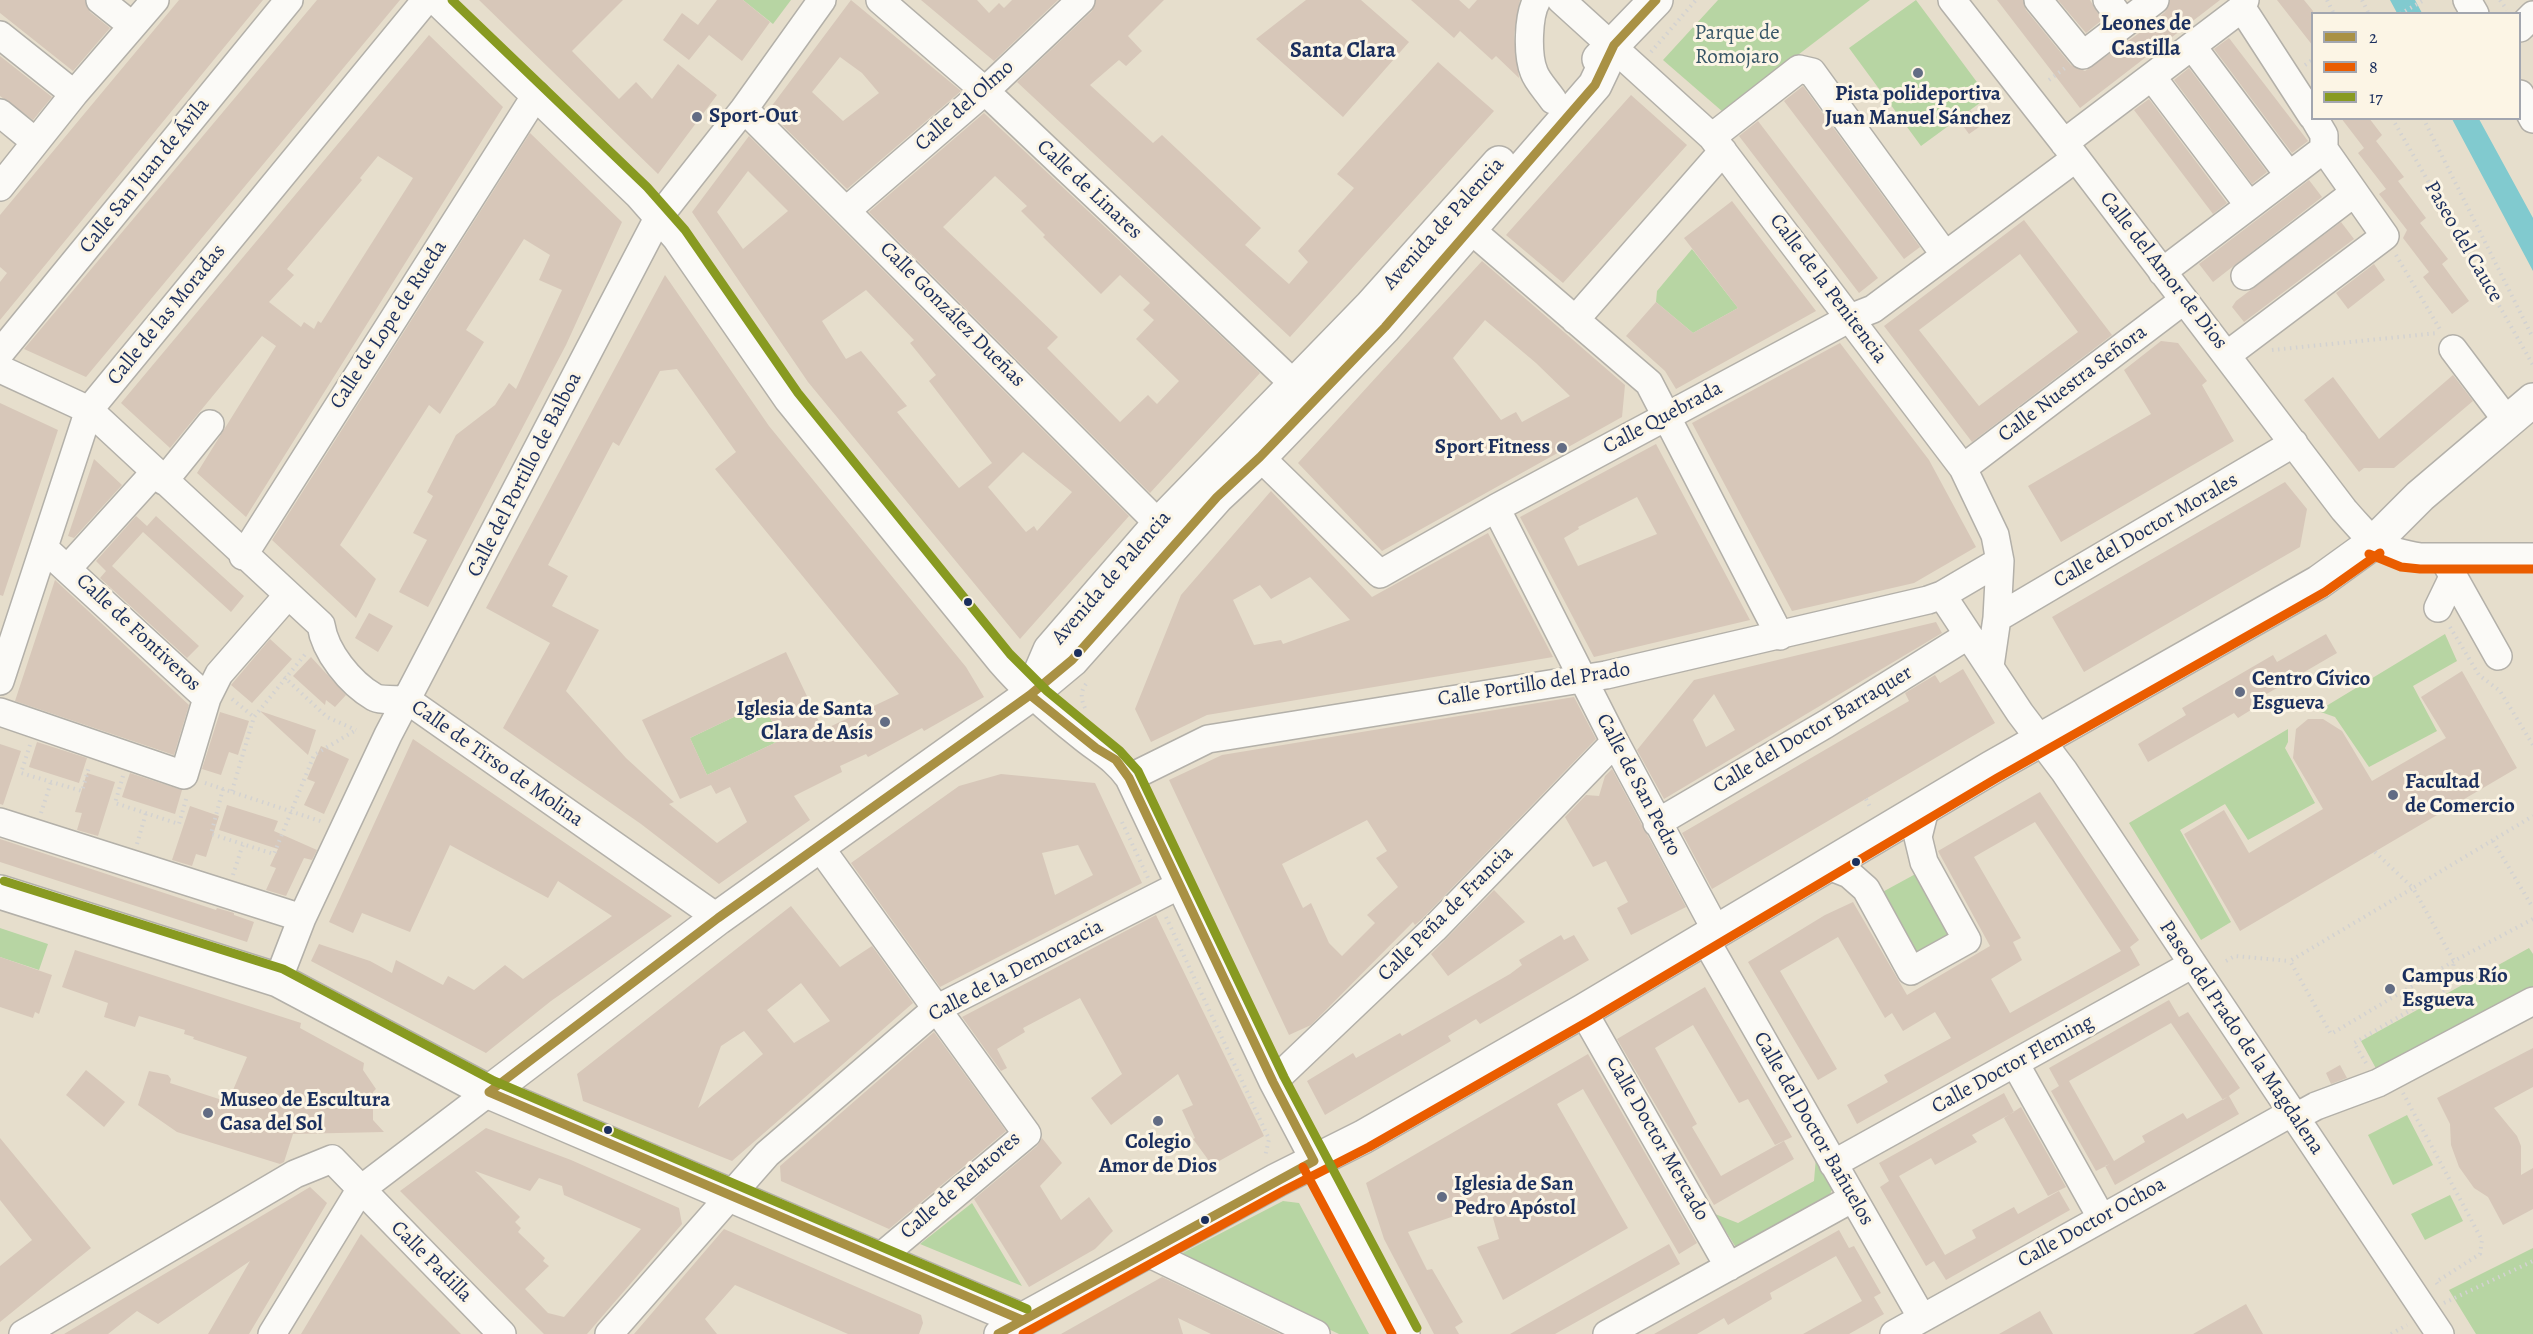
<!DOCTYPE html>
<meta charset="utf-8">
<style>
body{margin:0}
#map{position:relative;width:2533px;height:1334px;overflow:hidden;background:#e6decc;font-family:Alegreya,serif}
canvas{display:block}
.legend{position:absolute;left:2311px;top:12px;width:210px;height:108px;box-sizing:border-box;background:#fcf5e5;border:2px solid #a2a6af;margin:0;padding:8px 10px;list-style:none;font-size:18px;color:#1b2f5e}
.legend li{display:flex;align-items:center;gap:12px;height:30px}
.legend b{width:30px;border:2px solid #a2a6af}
</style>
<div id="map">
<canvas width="2533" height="1334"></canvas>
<ul class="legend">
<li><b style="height:8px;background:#a99144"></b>2</li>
<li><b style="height:8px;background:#ea5d00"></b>8</li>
<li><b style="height:8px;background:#889a21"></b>17</li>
</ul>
</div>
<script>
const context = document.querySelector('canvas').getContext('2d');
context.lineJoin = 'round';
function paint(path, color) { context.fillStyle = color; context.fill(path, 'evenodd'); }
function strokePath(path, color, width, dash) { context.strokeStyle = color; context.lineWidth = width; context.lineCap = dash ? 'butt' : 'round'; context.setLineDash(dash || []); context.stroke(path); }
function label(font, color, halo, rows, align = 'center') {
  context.font = font + ' Alegreya,serif'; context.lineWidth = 6; context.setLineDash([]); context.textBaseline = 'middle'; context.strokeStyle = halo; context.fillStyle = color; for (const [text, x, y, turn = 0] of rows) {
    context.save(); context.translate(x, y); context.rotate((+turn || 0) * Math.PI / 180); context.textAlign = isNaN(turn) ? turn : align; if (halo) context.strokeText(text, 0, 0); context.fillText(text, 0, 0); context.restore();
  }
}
paint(new Path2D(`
 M743,0H791L773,24Z
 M1718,0H1870L1723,112L1663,60Z
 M1916,0L1988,97L1921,146L1849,48Z
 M1692,249L1738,308L1693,333L1656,302L1657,291Z
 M2445,634L2457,661L2413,686L2437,731L2369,767L2335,717L2318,711Z
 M763,703L781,740L707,775L690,738Z
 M2288,729V742L2285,748L2315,803L2248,840L2225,804L2180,830L2231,922L2201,940L2129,823Z
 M1921,871L1957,935L1913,960L1877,895Z
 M0,928L48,944L39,970L0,957Z
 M2529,948L2533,954V990L2379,1074L2361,1041Z
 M2407,1115L2433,1165L2393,1185L2368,1135Z
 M1816,1157L1830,1179L1832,1190L1829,1196L1745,1246H1735L1715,1214L1738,1223L1814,1181Z
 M2450,1195L2463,1221L2425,1240L2411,1214Z
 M1283,1201L1299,1203L1369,1334H1339L1175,1257Z
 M972,1203L1022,1286L920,1244Z
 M2533,1248V1334H2476L2449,1290Z`), '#b7d5a3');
paint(new Path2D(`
 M2390,0H2415L2422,13H2397Z
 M2452,119H2479L2533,218V271Z`), '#81cacf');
paint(new Path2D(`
 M0,0H85L90,12L110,28L73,71L0,13Z
 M179,0H263L0,320V282L7,273L0,267V215Z
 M317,0H400L86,377L24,349Z
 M479,0H623L572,51L619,99L636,82L652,99L678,64L717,95L658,174Z
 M717,0H743L770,22L742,61L709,35L689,60L663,40L682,13L698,25Z
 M851,0L961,91L847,189L768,111ZM840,57L862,73L879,93L843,121L812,92Z
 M921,0H977L989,13L999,3L1004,8L1012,0H1058L994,61Z
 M1096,0H1164L1128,36L1142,51L1126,66L1119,60L1090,85L1153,143L1162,135L1261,228L1245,245L1289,284L1308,262L1298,251L1354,188L1337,174L1438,62L1494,111L1290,337L1017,82L1092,11Z
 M1306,0H1361L1409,42L1343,117L1256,39Z
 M1411,0H1459L1469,9L1477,0H1520L1514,35L1519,78L1496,56L1492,60L1460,31L1454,38Z
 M1997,0H2023L2026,10L2071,65L2085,71L2148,27L2165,12L2170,0H2220L2080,108Z
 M2058,0H2090L2102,20L2086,33Z
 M2277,0H2304L2313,11V46Z
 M429,35L503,107L246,517L197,473L276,346L262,336L170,448L121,403ZM378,156L413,178L321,323L318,321L314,329L304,322L301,327L269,302L294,275L287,269L362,180L360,178Z
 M2229,38L2308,141L2292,153L2214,49Z
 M0,56L52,97L33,120L0,96Z
 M2189,68L2267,172L2252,184L2174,80Z
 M1803,86L1920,247L1904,259L1784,101Z
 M1631,95L1687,145L1563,283L1506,235Z
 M2149,99L2227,203L2213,214L2134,110Z
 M1970,110L1982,125L1969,134L1958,119Z
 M984,113L1260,373L1150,493L869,212ZM995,176L1027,206L1021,211L1045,235L1043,237L1101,294L1120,275L1150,303L1143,310L1154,320L1136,339L1179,381L1157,404L1148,395L1120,422L1047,348L1058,337L943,227Z
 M2341,118H2369L2382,135L2376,141L2404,177L2398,181L2426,218L2420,223L2448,259L2442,264L2469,301L2452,314L2423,277L2429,272L2403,238L2407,230L2379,194L2386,189L2358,153L2364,148Z
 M1758,121L1878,278L1859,293L1739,136Z
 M530,133L622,222L566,345L428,607L399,592L427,540L413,533L433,496L427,492L456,435L495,405L509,383L516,389L562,290L539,280L550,255L524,239L466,330L484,342L440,414L429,405L340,545L376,579L356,618L272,540Z
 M749,136L1129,516L1020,639L808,382L692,212ZM748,171L788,211L743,249L717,212ZM866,290L914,340L910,343L936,375L929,381L992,463L959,488L897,412L907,406L861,351L846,359L822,321ZM1023,452L1072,492L1037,531L1034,526L1026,532L988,487Z
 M2309,180L2322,197L2213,282L2199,264Z
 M1732,201L1816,311L1676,389L1665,371L1626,336L1656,302L1693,333L1738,308L1684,238Z
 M2024,220L2112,335L1972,442L1884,326ZM2020,254L2078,332L1979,406L1919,330Z
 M2341,222L2354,239L2244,322L2232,307L2236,301Z
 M1482,261L1625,385L1622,417L1382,551L1298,463ZM1485,320L1536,363L1570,396L1522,422L1516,412L1501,420L1453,358Z
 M2374,264L2385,280L2348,309L2336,293Z
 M665,275L769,426L966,667L984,697L924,731L922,728L868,757L866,754L840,766L842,772L794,796L810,820L719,884L641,824L503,728L550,643L486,608ZM677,369L736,452L715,469L899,694L823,730L786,652L642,720L680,799L711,785L716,794L730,787L747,822L717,843L669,804L674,802L626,758L566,691L599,630L552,606L568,576L548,565L613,442L619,446L660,371ZM763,703L781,740L707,775L690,738Z
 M2161,341L2178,343L2207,381L2202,385L2234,441L2061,542L2028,486L2151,414L2124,370Z
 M1840,343L1929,460L1976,547L1914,583L1792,611L1692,423Z
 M2453,375L2473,401L2394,468H2364L2359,472L2304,400L2333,377L2379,439Z
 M0,403L58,430L3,596L0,595Z
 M1656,444L1750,620L1594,657L1520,517ZM1637,497L1657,534L1578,566L1564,538L1579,529L1578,527Z
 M94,459L122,485L74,538L68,536Z
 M2285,482L2307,509L2300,547L2084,672L2052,617Z
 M1271,491L1372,597L1488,533L1553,657L1207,715L1151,742L1135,709L1181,595ZM1310,577L1350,620L1283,644L1281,640L1254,645L1233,600L1260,585L1271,599Z
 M136,516L147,526L156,516L244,596L231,612L143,532L112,566L199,646L187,658L100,578L106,571L96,561Z
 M55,580L189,705L174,755L15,701Z
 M369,613L393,626L378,652L355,638Z
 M1936,622L1942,633L1664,799L1637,750L1694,680ZM1714,694L1735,730L1706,747L1693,720Z
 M2326,634L2337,653L2251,703L2254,708L2238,718L2234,713L2148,762L2138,744L2186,715L2182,708L2273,655L2277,662Z
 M270,639L292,659L252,703L231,685Z
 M311,657L346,695L335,707L326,700L325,705L293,676Z
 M1963,669L1995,723L1712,889L1682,833L1909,701L1905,693L1935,675L1940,683Z
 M2462,671L2517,768L2240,931L2184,834L2224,810L2249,853L2323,809L2293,758L2296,729L2308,719H2323L2342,731L2372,781L2446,738L2421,697Z
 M1574,697L1596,739L1423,918L1415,925L1413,922L1311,1025L1289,1035L1169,780L1222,755ZM1367,820L1387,851L1376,858L1398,887L1367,915L1375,923L1342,956L1329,943L1311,903L1303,908L1282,864Z
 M260,711L316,730L308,755Z
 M220,712L249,721L238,755L229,752L221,775L202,769Z
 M413,739L672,916L551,1001L486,1053L311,961L319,944L370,961L392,973L396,960L443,985L448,976L474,990L505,965L523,979L612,916L558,881L548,898L450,845L410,932L362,913L353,933L329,922Z
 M37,742L87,758L79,783L29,767Z
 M0,744L21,751L3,805L0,804Z
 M321,746L349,759L324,814L304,805L315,782L307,779Z
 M1612,769L1686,907L1631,935L1617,908L1628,902L1606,861L1593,867L1565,817L1586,795L1599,796L1605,776Z
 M87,773L115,782L98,836L77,830L82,813L75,812Z
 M130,773L182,790L175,814L122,797Z
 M1001,774L1095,783L1142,883L940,987L851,863L959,786ZM1078,845L1093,875L1055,895L1042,853Z
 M2040,792L2139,940L2130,947L2140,965L1857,1124L1847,1105L1888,1082L1884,1075L1951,1038L1935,1012L1903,1031L1892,1013L1885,1018L1838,937L1780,971L1837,1069L1818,1080L1748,962L1825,915L1853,902L1907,995L1990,946L1938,851ZM2035,822L2121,951L2010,1013L1991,979L2022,960L2013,942L2021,938L1974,857Z
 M227,805L278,821L274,831L317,850L312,860L304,858L286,896L266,890L276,868L270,866L278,849L219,830Z
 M190,806L219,816L206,857L196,854L192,866L172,860Z
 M0,839L216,910L217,908L234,913V915L254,922L247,942L0,862Z
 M1494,890L1525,922L1448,976L1431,954Z
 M791,906L840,967L872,946L913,1003L732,1161L583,1101L577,1074ZM801,983L830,1021L794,1043L767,1010ZM744,1031L763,1054L698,1108L721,1046Z
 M1156,915L1264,1136L1212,1165L1193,1139L1195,1138L1182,1110L1193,1105L1178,1074L1111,1125L1091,1098L1122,1074L1080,998L1023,1028L1025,1032L997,1049L1007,1068L1001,1071L962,1017Z
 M1561,935L1564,940L1574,935L1589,960L1480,1024L1476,1019L1448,1036L1451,1041L1325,1115L1307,1081L1353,1053L1356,1058L1400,1033L1402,1036L1510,974L1522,965L1519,960Z
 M75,950L301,1023L300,1028L364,1063L363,1070L376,1089L373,1092V1120L384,1132L293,1134L284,1162L280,1164L177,1132L138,1105L149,1071L168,1075L171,1079L170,1083L228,1102L247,1057L193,1039L194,1037L184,1034L185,1030L139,1016L135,1027L104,1017L108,1003L62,987Z
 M0,957L52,975L39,1014L35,1012L33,1018L0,1007Z
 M1705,987L1792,1137L1775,1145L1748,1099L1739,1103L1693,1025L1655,1048L1697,1124L1692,1127L1721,1176L1784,1141L1794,1159L1714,1205L1617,1039Z
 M2169,1000L2179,1017L2188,1012L2240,1088L2223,1100L2171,1023L2069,1081L2114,1161L2145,1142L2142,1136L2183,1113L2187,1119L2229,1096L2239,1114L2115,1185L2105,1166L2110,1164L2096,1171L2051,1091L2059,1086L2049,1068Z
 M934,1032L1006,1131L889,1229L781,1181L780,1166Z
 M2533,1048V1087L2494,1108L2517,1136L2521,1146V1175L2533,1168V1209L2503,1225L2488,1197L2474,1188L2459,1167L2451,1145L2450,1124L2437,1098Z
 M1588,1054L1697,1243L1679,1254L1583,1089L1557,1104L1628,1228L1503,1300L1477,1247L1499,1239L1489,1204L1408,1232L1427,1270L1432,1269L1463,1322L1455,1327L1459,1334H1434L1384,1239L1366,1183Z
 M2340,1065L2347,1078L2331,1084L2326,1073Z
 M86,1070L125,1102L104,1127L66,1095Z
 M2004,1093L2014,1112L1972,1135L1977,1142L1935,1165L1931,1158L1899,1176L1945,1255L1976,1238L1972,1230L2014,1207L2018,1214L2059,1191L2070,1210L1946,1280L1934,1261L1926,1266L1880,1187L1889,1181L1879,1163Z
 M2021,1107L2066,1187L2048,1196L2004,1118Z
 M486,1128L571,1160L679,1208L682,1224L587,1334H544L400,1191ZM475,1171L530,1191L539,1178L562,1186L564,1195L641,1229L564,1317L548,1313L525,1289L549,1266L543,1261L545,1258L518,1232L521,1228L515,1222L520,1217Z
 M0,1138L91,1248L0,1322V1266L32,1240L0,1200Z
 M1042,1138L1062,1163L1040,1186L1061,1220L1089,1197L1113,1231L1095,1249L1029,1287L974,1199L1037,1146Z
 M310,1187L327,1203L249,1334H208L250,1261L158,1324L137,1311L108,1334H64Z
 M724,1229L921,1315L923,1323L919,1334H848L735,1285L705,1319L717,1334H634Z
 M1839,1230L1849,1248L1854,1246L1881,1293L1874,1297L1884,1314L1865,1325L1849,1334H1803L1862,1301L1836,1256L1770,1293L1772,1299L1728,1325L1724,1318L1697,1334H1654Z
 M361,1234L461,1334H301Z
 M1669,1244L1680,1264L1555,1334H1510Z
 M1162,1277L1280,1334H1211L1178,1318L1183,1334H1061Z
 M2246,1304L2263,1334H2193Z
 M2040,1311L2053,1334H1999Z`), '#d7c7b9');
const minor = new Path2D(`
 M100,0L125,20
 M435,0L639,196L676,238L788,400L1001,662C1025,690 1051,712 1080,735C1099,751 1114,757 1129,778L1273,1082L1406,1334
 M880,0L985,91L1294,384
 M1537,0C1528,15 1527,55 1534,72C1537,81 1547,91 1553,100
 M1561,0L1712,137L1963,468L1995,535L2000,561L1997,618L1990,666
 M1952,0L2076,158L2344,510C2371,541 2379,551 2421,557H2533
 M2038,0L2083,55L2155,0
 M2107,0L2124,23
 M2245,0L2242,8L2312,116
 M2467,0L2475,14
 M2520,28L2533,15
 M0,35L74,94
 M2192,46L2288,174
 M2152,77L2248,204
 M2520,94L2533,119
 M744,109L1159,524
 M0,113L27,135
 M1712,137L1799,69L1812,72L1945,255
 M2064,143L2242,8
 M0,187L74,94L155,0
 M847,210L985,91L1081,0
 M1471,230L1649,383L1780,636
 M2162,272L2324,149
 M2245,276L2354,193
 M1575,320L1723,151
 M2453,349L2508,422
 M0,353L289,0
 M2227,355L2385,236L2324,149V135L2314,118
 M0,369L89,410L321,625C325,652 350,683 374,697C381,701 397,699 407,700L718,918
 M1260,457L1380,574L1496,508L1850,318L1873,309L2076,158
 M1963,468L2184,300
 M164,481L210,424
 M1496,508L1615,742L1717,932
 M44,548L207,698
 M243,556L536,95
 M2443,558L2498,656
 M68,568L155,472
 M1942,595L2020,713L2064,771L2440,1334
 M2438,608L2453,577
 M1997,618L2294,443
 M0,681L89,410L426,0
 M0,712L184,775L207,698L219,674L288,595
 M1129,778L1208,739L1606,675L1928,600L1942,595L2000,561
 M0,822L302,918
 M1657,823L1826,724L1967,636
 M819,846L1027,1134L878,1259
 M1829,866L1849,874L1866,889L1911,971L1967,940L1924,862L1918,837L1925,809
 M1705,939L1922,1318
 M278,980L302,918L388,735L658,218L744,109L822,0
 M1583,1011L1729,1267
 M2016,1065L2101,1217
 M1273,1082L1434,929L1615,742
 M2294,1118L2316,1106L2378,1083L2533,1001
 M1833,1164L2193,964
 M1146,1252L1316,1334
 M23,1334L295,1174L332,1159L502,1334
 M272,1334L360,1190L489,1092
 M609,1334L767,1154L936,1009L1180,885
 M998,1334L1022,1320
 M1607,1334L1853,1198
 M1894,1334L2291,1113`);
const major = new Path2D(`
 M1599,59L1656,0
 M1035,685L1050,650L1159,524L1371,306L1499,163
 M0,892L278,980L489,1092L1022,1320L1277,1180L1363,1137L1583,1011L1991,768L2319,582L2373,543L2420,496L2533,400
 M489,1092L718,918L1030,695L1072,660L1217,497L1260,457L1385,327L1595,85L1614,45`);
strokePath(minor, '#b3b0a9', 30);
strokePath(major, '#b3b0a9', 36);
strokePath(new Path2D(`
 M2327,0L2334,14
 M2362,0L2369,14
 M2500,0L2507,10
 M2400,14L2424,0
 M1651,52L1696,0
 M2305,65L2312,60
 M2049,80L2065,68
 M2392,118L2533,365
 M2423,118L2533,338
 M2396,255L2441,331
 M2272,350L2438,333
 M2450,627L2479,675L2500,691L2533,745
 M284,677L327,717L356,730
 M232,699L254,717
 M1085,708C1081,699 1080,692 1086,684
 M30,745L21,773L82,791L89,767
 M123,776L115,803L179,824L187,796
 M205,783L323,822
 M223,789L211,834L274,854L314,755L356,730
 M232,791L254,717L307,652
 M1866,799L1871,809
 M41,813L51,782
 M1122,822L1148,878
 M2493,841L2533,908
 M137,844L146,813
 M2375,852L2413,888L2290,961L2331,1034L2454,961L2533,919
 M233,875L243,844
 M1166,917L1269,1139L1265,1157
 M2226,961L2235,956L2290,961
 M2366,1063L2354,1043L2450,987L2454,961L2413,888L2533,816
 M2403,1093L2482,1240L2480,1254L2436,1282L2438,1285
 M2444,1303L2533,1261
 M2391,1334L2407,1325`), '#d3d2d1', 4, [1.5, 4.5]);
strokePath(minor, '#fbfaf7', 27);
strokePath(major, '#fbfaf7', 33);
strokePath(new Path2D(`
 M1022,1320L489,1092L718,918L1030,695L1072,660L1217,497L1260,457L1385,327L1595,85L1614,45L1656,0
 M998,1334L1314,1161L1273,1082L1129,778L1116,760L1096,748L1030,695`), '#a99144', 9);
strokePath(new Path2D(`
 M2369,554L2401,567L2420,569H2533
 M1303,1167L1392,1334
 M1023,1334L1283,1191L1369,1147L1589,1021L1997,778L2325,592L2380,553`), '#ea5d00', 9);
strokePath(new Path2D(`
 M452,0L647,187L685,230L798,393L1010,654L1047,691L1120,751L1138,771L1284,1077L1417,1328
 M4,881L283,969L494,1081L1027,1309`), '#889a21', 9);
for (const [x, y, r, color] of [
 [1918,73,6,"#626c84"],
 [697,117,6,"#626c84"],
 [1562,448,6,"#626c84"],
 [968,602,5,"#1b2f5e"],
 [1078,653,5,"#1b2f5e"],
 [2240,692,6,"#626c84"],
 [885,722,6,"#626c84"],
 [2393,795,6,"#626c84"],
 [1856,862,5,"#1b2f5e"],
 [2390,989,6,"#626c84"],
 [208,1113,6,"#626c84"],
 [1158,1121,6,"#626c84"],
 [608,1130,5,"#1b2f5e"],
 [1442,1197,6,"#626c84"],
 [1205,1220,5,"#1b2f5e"]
]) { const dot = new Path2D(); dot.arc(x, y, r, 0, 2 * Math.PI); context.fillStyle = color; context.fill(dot); strokePath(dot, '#fcf5e5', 2); }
label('21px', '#385667', '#fcf5e5', [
 ["Parque de",1737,34],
 ["Romojaro",1737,58]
]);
label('bold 21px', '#1b2f5e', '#fcf5e5', [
 ["Pista polideportiva",1918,95,"center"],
 ["Juan Manuel Sánchez",1918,119,"center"],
 ["Sport-Out",709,117],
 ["Sport Fitness",1550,448,"right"],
 ["Centro Cívico",2252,680],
 ["Esgueva",2252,704],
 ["Iglesia de Santa",873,710,"right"],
 ["Clara de Asís",873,734,"right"],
 ["Facultad",2405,783],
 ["de Comercio",2405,807],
 ["Campus Río",2402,977],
 ["Esgueva",2402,1001],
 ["Museo de Escultura",220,1101],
 ["Casa del Sol",220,1125],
 ["Colegio",1158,1143,"center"],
 ["Amor de Dios",1158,1167,"center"],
 ["Iglesia de San",1454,1185],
 ["Pedro Apóstol",1454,1209]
], 'left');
label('21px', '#1b2f5e', '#fcf5e5', [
 ["Calle del Olmo",965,106,-42],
 ["Calle San Juan de Ávila",145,176,-51],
 ["Calle de Linares",1089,190,43],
 ["Avenida de Palencia",1444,224,-48],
 ["Paseo del Cauce",2463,242,60],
 ["Calle del Amor de Dios",2163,271,52],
 ["Calle de la Penitencia",1828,289,53],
 ["Calle de las Moradas",167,315,-51],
 ["Calle González Dueñas",952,315,45],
 ["Calle de Lope de Rueda",389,325,-57],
 ["Calle Nuestra Señora",2073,384,-37],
 ["Calle Quebrada",1663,418,-28],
 ["Calle del Portillo de Balboa",525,475,-63],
 ["Calle del Doctor Morales",2146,531,-30],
 ["Avenida de Palencia",1112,578,-49],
 ["Calle de Fontiveros",138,633,43],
 ["Calle Portillo del Prado",1534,685,-9],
 ["Calle del Doctor Barraquer",1813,730,-31],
 ["Calle de Tirso de Molina",497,764,35],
 ["Calle de San Pedro",1638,785,62],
 ["Calle Peña de Francia",1446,914,-45],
 ["Calle de la Democracia",1016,971,-28],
 ["Paseo del Prado de la Magdalena",2241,1038,56],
 ["Calle Doctor Fleming",2013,1065,-29],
 ["Calle del Doctor Bañuelos",1813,1129,60],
 ["Calle Doctor Mercado",1657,1139,60],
 ["Calle de Relatores",961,1186,-41],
 ["Calle Doctor Ochoa",2092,1223,-29],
 ["Calle Padilla",431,1262,45]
]);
label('bold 22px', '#1b2f5e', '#fcf5e5', [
 ["Leones de",2146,25],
 ["Castilla",2146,50],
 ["Santa Clara",1343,52]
]);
</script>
